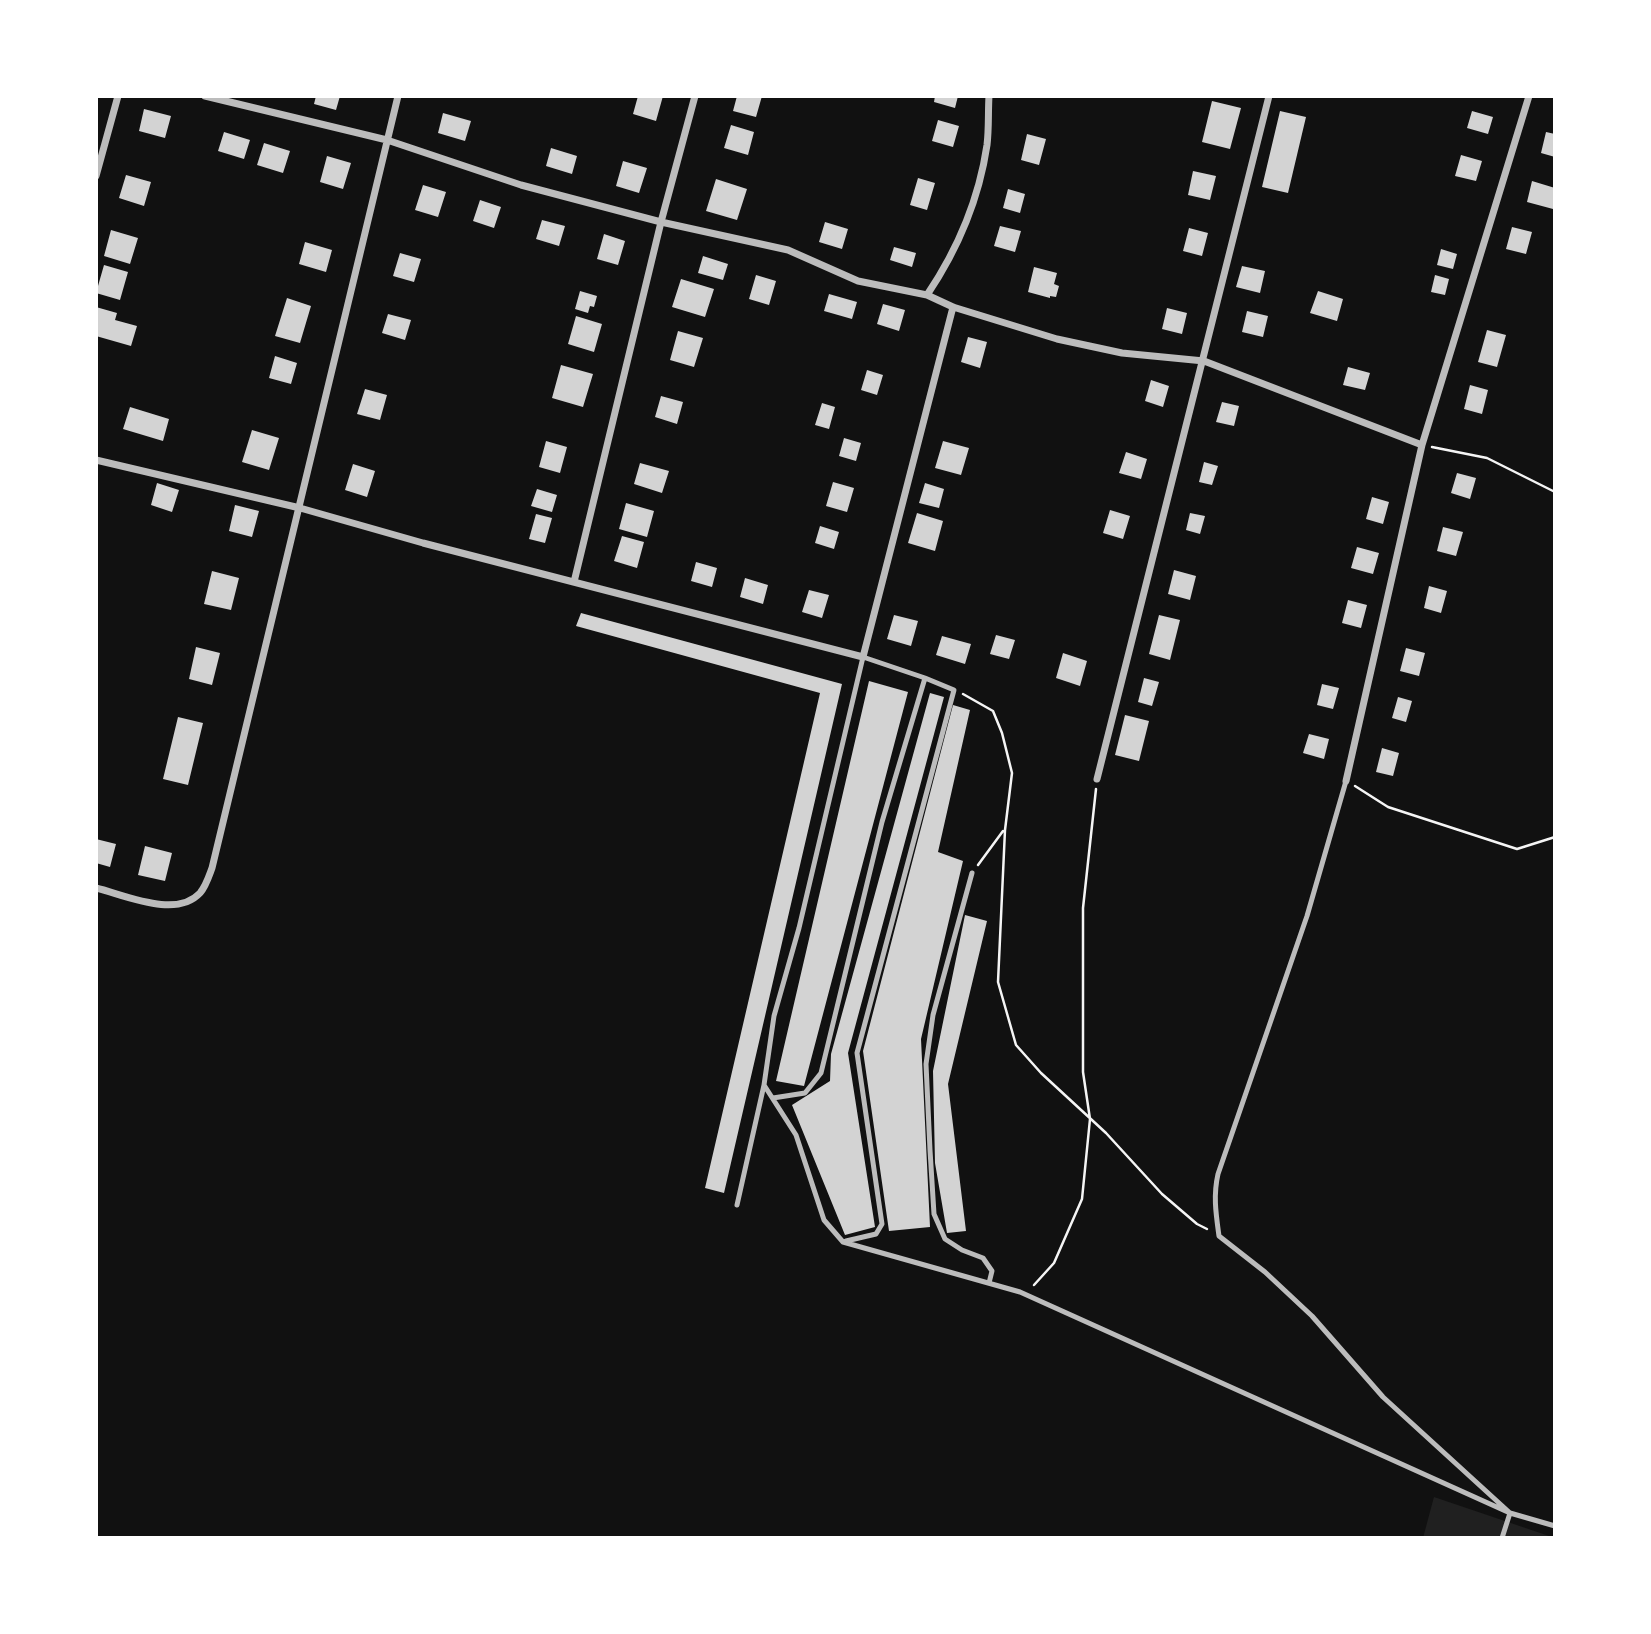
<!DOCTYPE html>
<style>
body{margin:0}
#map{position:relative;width:1651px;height:1634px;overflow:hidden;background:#111;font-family:Commissioner,sans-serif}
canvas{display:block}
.frame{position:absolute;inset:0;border:98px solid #fff;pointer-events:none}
</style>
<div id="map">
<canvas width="1651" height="1634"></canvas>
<div class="frame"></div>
</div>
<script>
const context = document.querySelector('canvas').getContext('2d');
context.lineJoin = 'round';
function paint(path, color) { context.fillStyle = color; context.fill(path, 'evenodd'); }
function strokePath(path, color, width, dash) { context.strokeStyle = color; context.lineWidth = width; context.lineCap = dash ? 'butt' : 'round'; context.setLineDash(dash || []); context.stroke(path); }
paint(new Path2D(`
 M1434,1497L1555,1538H1423Z`), '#202020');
paint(new Path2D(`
 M316,96H340L336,110L314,104Z
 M638,96H663L656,121L633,114Z
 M737,96H762L756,117L733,111Z
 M935,96H958L955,108L934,102Z
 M1212,101L1241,108L1230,149L1202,142Z
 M144,109L171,116L165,138L139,131Z
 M1280,111L1306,117L1288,193L1262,187Z
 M1472,111L1493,117L1488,134L1467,128Z
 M443,113L471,121L465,141L438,133Z
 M938,120L959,126L953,147L932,141Z
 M731,125L754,132L748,155L724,148Z
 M224,132L250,140L244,159L218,151Z
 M1546,132L1555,134V157L1541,153Z
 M1027,134L1046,139L1039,165L1021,160Z
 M264,143L290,151L283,173L257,165Z
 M551,148L577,156L572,174L546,166Z
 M1461,155L1482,161L1476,181L1455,176Z
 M327,156L351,163L343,189L320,182Z
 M623,161L647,168L639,193L616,186Z
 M1193,171L1216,176L1210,200L1188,195Z
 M126,175L151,182L144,206L119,198Z
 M918,178L935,183L927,210L910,205Z
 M716,179L747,189L737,220L706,211Z
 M1532,181L1555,188L1553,209L1527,202Z
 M423,185L446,192L438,217L415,210Z
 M1008,189L1025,194L1020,213L1003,208Z
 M480,200L501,207L494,228L473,221Z
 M542,220L565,226L559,246L536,239Z
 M825,222L848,229L842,249L819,242Z
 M1000,226L1021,231L1015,252L994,246Z
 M1512,227L1532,232L1526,254L1506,249Z
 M1189,228L1208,233L1202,256L1183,251Z
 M111,230L138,238L130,264L104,256Z
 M604,234L625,241L618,265L597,259Z
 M305,242L332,250L326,272L299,264Z
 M894,247L916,253L912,267L890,260Z
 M1441,249L1457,254L1453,269L1437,265Z
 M400,253L421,259L414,282L393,276Z
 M703,256L728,264L723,280L698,273Z
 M104,265L128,272L120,300L96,293Z
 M1242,266L1265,271L1260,293L1236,287Z
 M1034,267L1057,273L1054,284L1059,286L1056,297L1050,296V298L1028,292Z
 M756,275L776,281L769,305L749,299Z
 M1435,275L1449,279L1445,295L1431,292Z
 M681,279L714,289L705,317L672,307Z
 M580,291L597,296L594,307L590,306L588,313L575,309Z
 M1318,291L1343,299L1337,321L1310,313Z
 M829,294L857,302L852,319L824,311Z
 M287,298L311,306L300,343L275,336Z
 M883,304L905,310L899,331L877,324Z
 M96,307L117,313L115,320L137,326L131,346L96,336Z
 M1167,308L1187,313L1182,334L1162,329Z
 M1247,311L1268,316L1263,337L1242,332Z
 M388,314L411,320L405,340L382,333Z
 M576,316L602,324L594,352L568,344Z
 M1487,330L1506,335L1497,367L1478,362Z
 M678,331L703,338L694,367L670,360Z
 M968,337L987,342L980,368L961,362Z
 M275,356L297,363L291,384L269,378Z
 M561,365L593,374L583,407L552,398Z
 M1348,367L1370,373L1365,390L1343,385Z
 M867,370L883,375L877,395L861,390Z
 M1151,380L1169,386L1163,407L1145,401Z
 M1470,385L1488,390L1482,414L1464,409Z
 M365,389L387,395L380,420L357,414Z
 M661,396L683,402L677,424L655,417Z
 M1222,402L1239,406L1234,426L1216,422Z
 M822,403L835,407L829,429L815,425Z
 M130,407L169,419L163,441L123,429Z
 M252,430L279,438L269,470L242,462Z
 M844,438L861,443L856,461L839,456Z
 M546,441L567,447L560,473L539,467Z
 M943,441L969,448L961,475L935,468Z
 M1126,452L1147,459L1141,479L1119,473Z
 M1204,462L1218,466L1212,485L1199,482Z
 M640,463L669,471L662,493L634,484Z
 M353,464L375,471L367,497L345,490Z
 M1457,473L1476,478L1470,499L1451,493Z
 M833,482L854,488L847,512L826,506Z
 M157,483L179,490L172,512L151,505Z
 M925,483L944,489L939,508L919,503Z
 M537,489L557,495L552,512L531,506Z
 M1372,497L1389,502L1383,524L1366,519Z
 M626,503L654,511L647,537L619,529Z
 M235,505L259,511L252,537L229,531Z
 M1110,510L1130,516L1123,539L1103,533Z
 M917,513L943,521L935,551L908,543Z
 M1190,513L1205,516L1200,534L1186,530Z
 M536,514L552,518L545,543L529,539Z
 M820,526L839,532L834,549L815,543Z
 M1443,527L1463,532L1456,556L1437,551Z
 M622,536L644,542L637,568L614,561Z
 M1357,547L1379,553L1373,574L1351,568Z
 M696,562L717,568L712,587L691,581Z
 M1174,570L1196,576L1190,600L1168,594Z
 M212,571L239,578L231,610L204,604Z
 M745,578L768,585L763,604L740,597Z
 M1429,586L1447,591L1441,613L1424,608Z
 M809,590L829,595L822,618L802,612Z
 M1348,600L1367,605L1361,628L1342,623Z
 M581,613L842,684L724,1193L705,1188L820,693L576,626Z
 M894,615L918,621L911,646L887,639Z
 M1159,615L1180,620L1170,660L1149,654Z
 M996,635L1015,640L1009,659L990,654Z
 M942,636L971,644L965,664L936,655Z
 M196,647L220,653L212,685L189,679Z
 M1406,648L1425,653L1419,676L1400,671Z
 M1063,653L1087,661L1080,686L1056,678Z
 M1144,678L1159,682L1152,706L1138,702Z
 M869,681L908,692L804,1086L776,1081Z
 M1322,684L1339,688L1333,709L1317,705Z
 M930,693L944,697L848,1053L875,1227L845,1235L792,1105L830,1081L831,1054Z
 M1398,697L1412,701L1406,722L1392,718Z
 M953,705L970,710L938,852L963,861L921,1039L930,1227L889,1231L863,1051Z
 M1125,715L1149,721L1139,761L1115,755Z
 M178,717L203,723L188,785L163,779Z
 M1309,734L1329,739L1324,759L1303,753Z
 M1382,748L1399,753L1393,776L1376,772Z
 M96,839L116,844L110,867L96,863Z
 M145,846L172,853L165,881L138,875Z
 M965,915L987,921L948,1084L966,1231L947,1233L935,1163L933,1071Z`), '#d3d3d3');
strokePath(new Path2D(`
 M1432,447L1487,458L1555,492
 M963,694L993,711L1002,733L1012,773L1005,830L998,982L1016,1045L1041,1073L1106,1133L1162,1194L1197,1224L1207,1229
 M1355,786L1388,807L1517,849L1555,837
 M978,865L1003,831
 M1034,1285L1054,1263L1082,1199L1090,1119L1083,1072V908L1096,789`), '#f5f5f5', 2.5);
strokePath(new Path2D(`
 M1346,781L1307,916L1218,1174C1213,1196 1216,1214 1219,1236L1265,1272L1312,1316L1383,1397L1510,1513L1502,1538
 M972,873L933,1015L926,1064L930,1150L934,1214L945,1239L962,1250L983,1258L992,1271L989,1283
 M773,1098L805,1093L821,1073L882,822L925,678L863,657L799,928L774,1016L764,1085L796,1135L824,1220L843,1242L1020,1292L1510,1513L1555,1526
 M737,1205L764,1085
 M846,1241L876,1234L882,1224L857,1053L954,690L925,678`), '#bcbcbc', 5);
strokePath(new Path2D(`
 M205,96L387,140L521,185L661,222L788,250L858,281L927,295L953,307L1057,339L1122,353L1204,361L1422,445
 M96,176L118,96
 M927,295C958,249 979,199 987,145C989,129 988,112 989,96
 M96,460L300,508L423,543L863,657L953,307
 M574,582L661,222L695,96
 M1097,779L1269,96
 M1346,781L1422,445L1529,96
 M96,888C125,895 176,919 200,893C206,886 209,876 212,868L398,96`), '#bcbcbc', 7);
</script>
